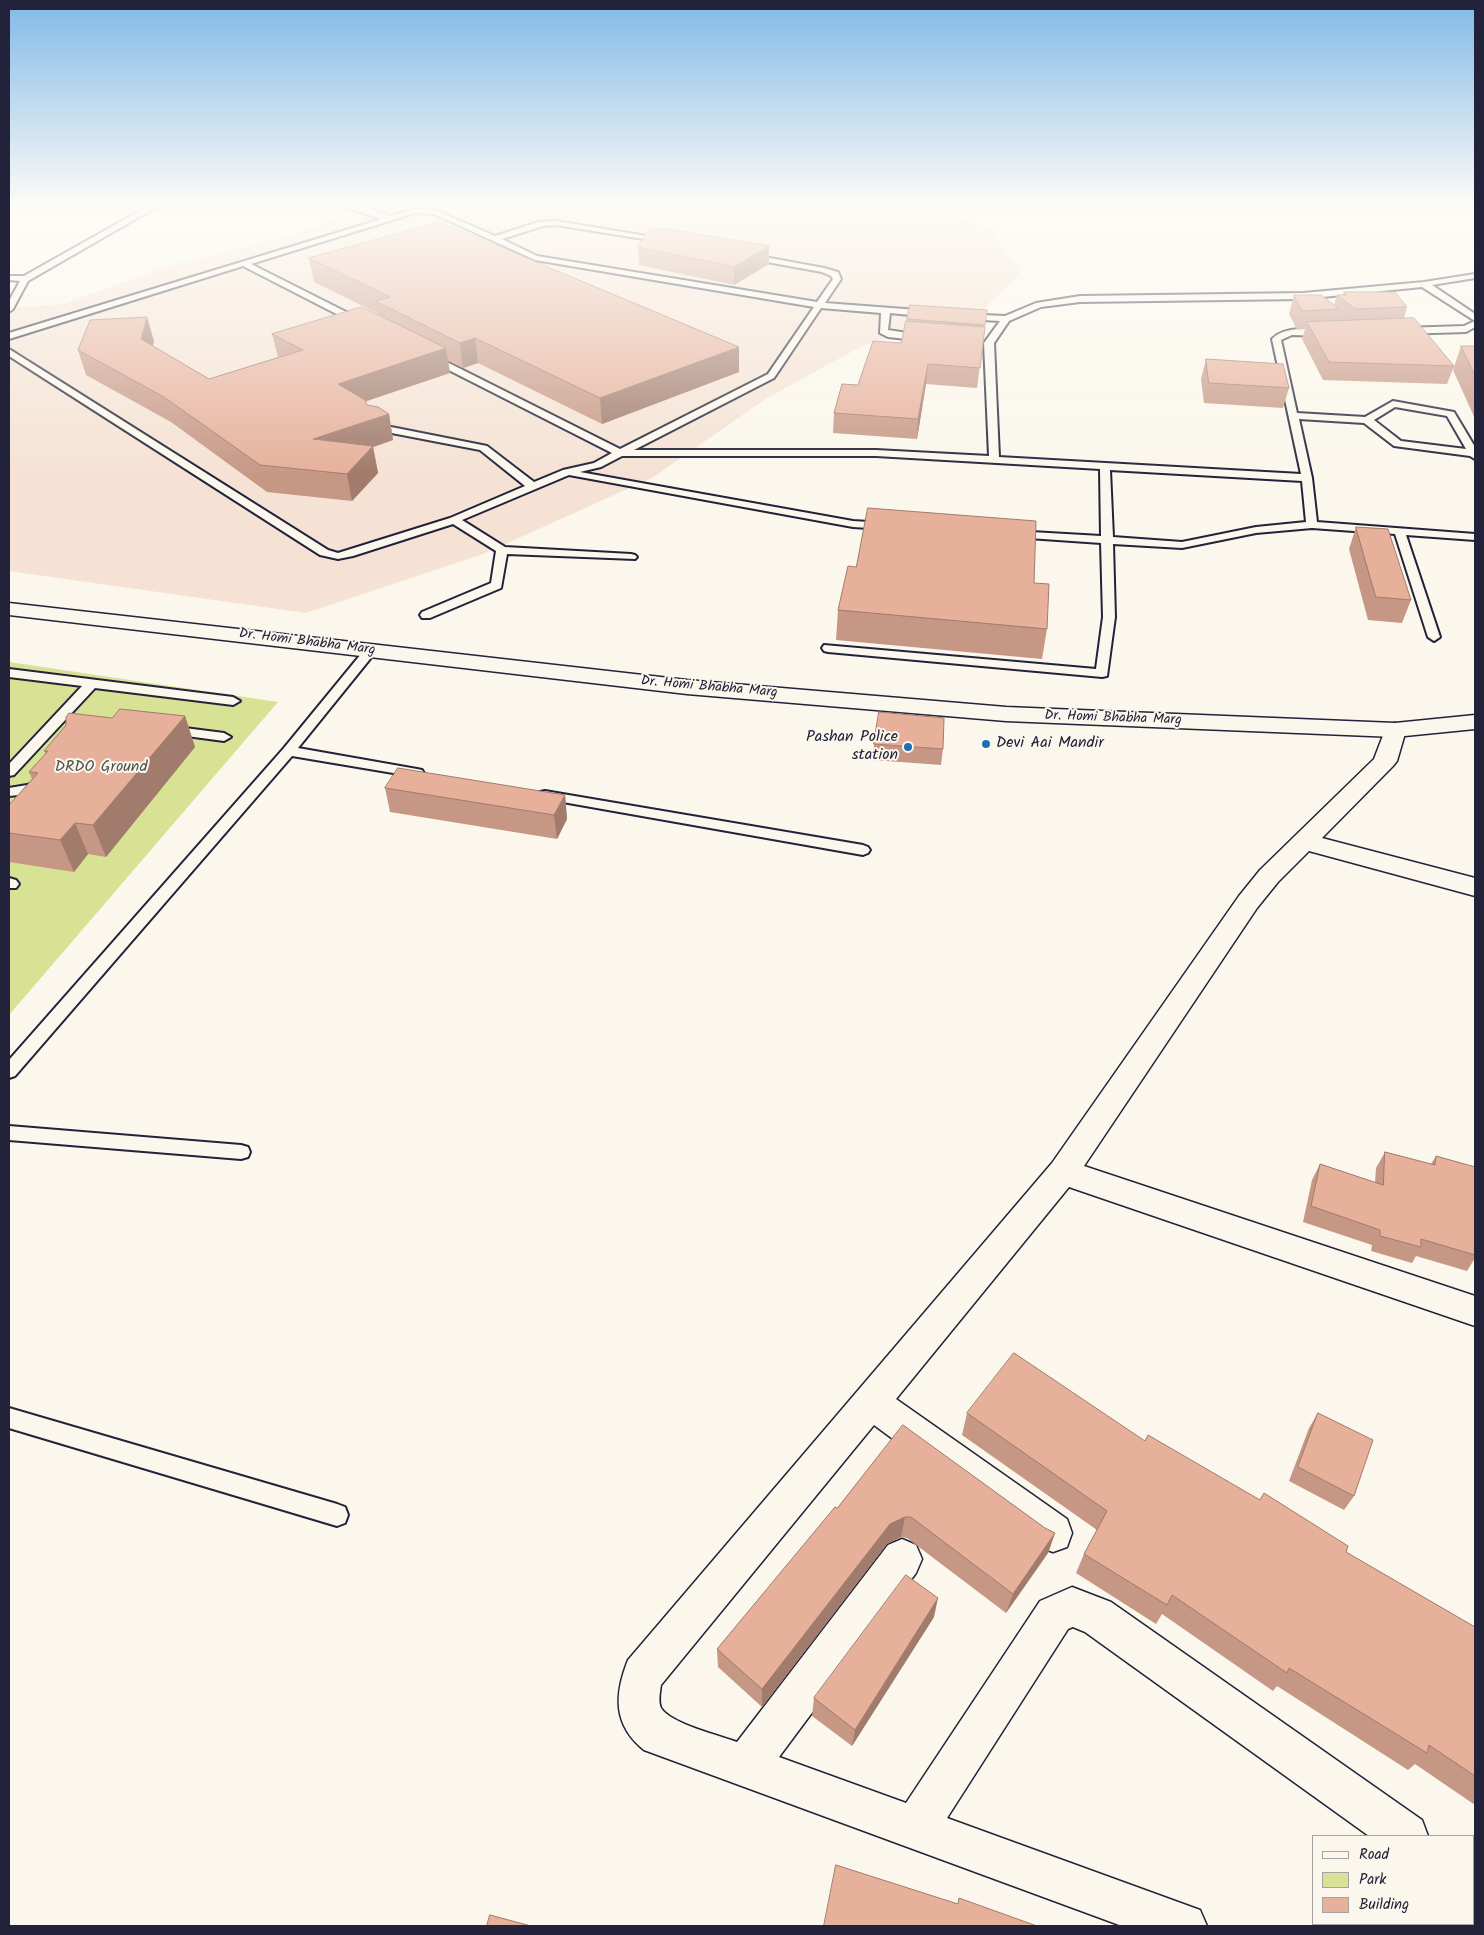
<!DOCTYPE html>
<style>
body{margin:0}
#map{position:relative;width:1484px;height:1935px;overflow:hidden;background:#fbf7ec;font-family:Kalam,sans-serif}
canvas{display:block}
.frame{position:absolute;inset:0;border:10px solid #22223b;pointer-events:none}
.legend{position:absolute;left:1312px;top:1835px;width:162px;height:90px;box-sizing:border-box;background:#fbf7ec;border:1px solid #a4a2a5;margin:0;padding:6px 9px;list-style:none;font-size:15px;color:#22223b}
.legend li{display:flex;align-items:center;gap:10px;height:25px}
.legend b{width:25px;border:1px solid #a4a2a5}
</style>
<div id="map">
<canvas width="1484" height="1935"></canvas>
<div class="frame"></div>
<ul class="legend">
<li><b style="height:6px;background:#fbf7ec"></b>Road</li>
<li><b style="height:14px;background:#d7e295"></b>Park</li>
<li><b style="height:14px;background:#e6b09b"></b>Building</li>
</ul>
</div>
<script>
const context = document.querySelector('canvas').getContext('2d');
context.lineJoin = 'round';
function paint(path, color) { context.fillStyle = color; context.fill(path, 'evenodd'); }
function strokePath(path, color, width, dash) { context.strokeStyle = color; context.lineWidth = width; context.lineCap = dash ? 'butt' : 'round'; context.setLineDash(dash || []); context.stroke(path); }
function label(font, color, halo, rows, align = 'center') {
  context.font = font + ' Kalam,sans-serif'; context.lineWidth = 4; context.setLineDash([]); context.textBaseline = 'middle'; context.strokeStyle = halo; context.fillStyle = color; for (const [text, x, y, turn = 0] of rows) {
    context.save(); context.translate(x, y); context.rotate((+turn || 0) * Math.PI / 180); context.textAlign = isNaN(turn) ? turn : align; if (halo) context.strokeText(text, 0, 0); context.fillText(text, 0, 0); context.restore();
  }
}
paint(new Path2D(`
 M369,205H922L992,229L1020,273L979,314L864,345L767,398L652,478L483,554L306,613L9,571V308L63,304L162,268L306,231Z`), '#f5e2d4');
paint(new Path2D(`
 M9,662L278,702L9,1015Z`), '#d7e295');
const service = new Path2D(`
 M150,205H160L28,281L13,309L9,312V301L20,281L9,280V276H24Z
 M338,205H358L390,216L415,209L435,210L495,236L539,222L556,221L665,239L669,241L668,243L556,225L543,226L502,239L537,256L817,302L833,279L831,276L822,272L745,258V254H748L824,268L838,272L841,279L825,303L931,311L935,314L931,317L890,313L888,330L927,336V340L924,341L888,337L880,333L881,313L821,308L774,378L634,450H876L989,456L984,343L1000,321L965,319L962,318V314L1005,316L1036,303L1080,296L1303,293L1424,282L1475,274V278L1432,285L1475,314V321L1422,287L1303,299L1080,302L1041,307L1009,321L994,343L999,457L1301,474L1272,339C1284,326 1312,328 1328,331V335L1325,336L1292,335L1281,340L1297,413L1365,417L1393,401L1454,412L1475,447V459L1470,456L1394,446L1364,423L1299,419L1312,478L1317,522L1475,534V540L1406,535L1440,637L1434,641L1428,637L1395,534L1312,528L1256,533L1182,548L1113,544L1115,617L1107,676L1102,677L828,652L824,651L822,648L824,645L1096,669L1103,617L1101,543L1014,537L1008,534L1014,531L1101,536L1100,469L876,456H622L601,467L580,472L853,521L885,523L891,526L885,529L853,527L569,475L462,520L505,547L631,554L635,555L637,557L635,559L507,554L501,588L430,618H422L420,615L422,612L491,583L496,551L453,524L353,556L338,559L320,555L9,356V349L328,550L338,553L450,518L525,486L480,450L376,430L372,429V425L376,424L487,446L534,482L563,470L594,463L612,453L427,359V355H433L620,449L768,374L814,307L535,260L434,214L415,213L251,264L364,321V325H358L243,266L9,339V333L382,219ZM1395,407L1447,416L1466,449L1401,441L1374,420ZM1110,470L1302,481L1306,522L1256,527L1182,542L1113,537Z
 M1475,321V327L1466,332L1402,334L1398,331L1402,328L1464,326Z
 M370,647L376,651L374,654L298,748L417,769L422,770L424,773L422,776L417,777L292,756L15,1076L9,1078V1060L284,748L366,648Z
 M9,669L233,697L240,701L233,705L95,688L14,775L9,776V764L82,686L9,677Z
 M169,726L224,733L231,737L224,741L164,733L162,730Z
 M43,779L48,780L50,783C41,794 22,795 9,796V788L27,785Z
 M545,791L863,845L868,847L870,850L868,853L863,855L540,798L538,795L540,792Z
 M9,878L16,880L19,884L16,888H9Z
 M9,1126L241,1145L248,1147L250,1152L248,1157L241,1159L9,1140Z
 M9,1408L337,1504L345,1507L348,1515L345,1523L337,1526L9,1428Z`);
const minor = new Path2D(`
 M1395,723L1403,725L1406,730L1397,761L1393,766L1322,838L1475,878V896L1309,851L1278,882L1257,908L1084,1166L1475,1296V1326L1069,1187L896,1399L1067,1519L1072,1533L1067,1547L1053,1552L1039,1547L874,1425L661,1685C660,1692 658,1702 661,1708C671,1724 719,1735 737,1742L888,1545L902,1539L916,1545L922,1559L916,1573L779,1757L906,1803L1040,1601L1072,1587L1111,1602L1422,1820L1428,1836H1369L1085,1632L1073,1627L1068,1629L947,1818L1200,1910L1207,1926H1122L644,1750C613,1725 614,1695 628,1660L1052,1163L1239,896L1260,870L1374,759L1387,725Z
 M1473,1861L1475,1862V1909L1473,1908Z`);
const secondary = new Path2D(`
 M9,603L687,680L1006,707L1395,723L1475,715V729L1395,737L1006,721L687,694L9,615Z`);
strokePath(service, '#22223b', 4);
strokePath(minor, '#22223b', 3);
strokePath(secondary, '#22223b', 3);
paint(service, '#fbf7ec');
paint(minor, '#fbf7ec');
paint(secondary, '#fbf7ec');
paint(new Path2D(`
 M638,247L769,264L734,285L639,265Z
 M309,258L739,372L602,424L478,363L463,368L448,361L450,373L366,401L367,405L389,414L393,440L373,447L378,473L352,501L267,492L171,422L86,375L78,350L154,341L153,346L209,379L278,357L272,334L377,314V313L314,282Z
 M1344,292L1407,307L1404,318L1454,366L1447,384L1323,380L1302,339L1305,329L1297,330L1289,314L1294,295L1334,305L1337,295H1343Z
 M987,310L977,388L926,384L917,439L833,433L834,413L858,385L901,343L907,319Z
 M1461,346H1475V419L1453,370Z
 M1206,359L1289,388L1283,408L1204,403L1201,379Z
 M1356,527L1411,600L1402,623L1368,620L1349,549Z
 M1034,583L1047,629L1042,659L836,640L838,610Z
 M185,716L195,747L106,857L88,854L74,872L9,862V805L32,779L29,772L46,754L44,751L112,718Z
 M874,744L943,749L941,765L873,760Z
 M385,788L565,795L567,819L557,839L390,812Z
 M1385,1152L1431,1164L1436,1156L1475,1167V1258L1467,1271L1416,1256L1412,1263L1371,1251L1372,1245L1303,1222L1312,1180L1320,1164L1375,1183L1376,1168Z
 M967,1413L1145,1441L1346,1552L1475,1627V1805L1415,1764L1408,1770L1277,1686L1273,1691L1162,1614L1156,1624L1076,1573L1084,1554L1097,1530L962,1435Z
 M1318,1413L1354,1496L1344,1510L1289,1481L1309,1428Z
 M837,1508L1055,1533L1048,1553L1006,1613L907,1538L901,1537L887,1544L762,1707L718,1667L717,1649Z
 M934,1617L852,1746L812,1716L814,1698Z`), '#c69785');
paint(new Path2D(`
 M769,246V264L734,285V267Z
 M147,317L154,341L148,364L141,339Z
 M475,338L478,363L463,368L460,343Z
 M739,347V372L602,424L600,398Z
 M446,348L450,373L343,409L338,384Z
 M928,364L926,384L917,439L918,419Z
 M389,414L393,440L373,447L378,473L352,501L347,474L313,439Z
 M185,716L195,747L106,857L93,825Z
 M565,795L567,819L557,839L554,815Z
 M75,823L88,854L74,872L60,840Z
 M905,1517L901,1537L887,1544L762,1707V1689L890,1524Z
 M1055,1533L1048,1553L1006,1613L1013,1594Z
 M938,1598L934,1617L852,1746L855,1730Z`), '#a17b6c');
const building = new Path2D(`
 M440,222L739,347L600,398L475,338L460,343L375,301L390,297L309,258Z
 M650,228L669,229L769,246L734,267L638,247Z
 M1344,292H1395L1407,307L1355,309L1337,295H1346Z
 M1294,295H1321L1339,309L1302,311Z
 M910,305L987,310L985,325L907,319Z
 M362,307L446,348L338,384L365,400L367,405L378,407L389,414L313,439L373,446L347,474L260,465L164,397L78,350L90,320L147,317L141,339L209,379L303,350L272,334Z
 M1414,318L1454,366L1329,362L1307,322Z
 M906,321L985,327L980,368L928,364L918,419L834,413L842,384L858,385L873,341L901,343Z
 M1461,346H1475V375Z
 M1206,359L1283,364L1289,388L1209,383Z
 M868,508L1036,521L1034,583L1049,584L1047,629L838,610L848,566L856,567Z
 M1356,527L1388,529L1411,600L1376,597Z
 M120,709L185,716L93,825L75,823L60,840L9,833V805L38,773L29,772L48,751H44L66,725V717L69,713L112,718Z
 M879,712L944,718L943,749L874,744Z
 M398,768L565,795L554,815L385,788Z
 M1385,1152L1435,1165L1436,1156L1475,1167V1255L1421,1239V1247L1380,1236V1230L1311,1206L1320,1164L1383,1185Z
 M1014,1353L1145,1441L1148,1435L1260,1500L1264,1493L1348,1546L1346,1552L1475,1627V1776L1429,1745L1427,1753L1289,1668L1287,1673L1172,1595L1167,1605L1084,1554L1107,1511L967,1413Z
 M1318,1413L1373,1440L1354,1496L1298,1467Z
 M903,1425L1045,1528L1055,1533L1013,1594L911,1517H905L890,1524L762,1689L717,1649L835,1507L837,1508Z
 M906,1575L938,1598L855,1730L814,1698Z
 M836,1865L958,1904L959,1898L1037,1926H824Z
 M490,1915L531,1926H487Z`);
paint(building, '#e6b09b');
strokePath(building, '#a17b6c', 1);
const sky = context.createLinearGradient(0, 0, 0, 476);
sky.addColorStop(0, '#81b9e8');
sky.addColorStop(0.43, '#fdfbf6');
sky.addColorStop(1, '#fdfbf600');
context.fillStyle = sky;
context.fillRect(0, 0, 1484, 476);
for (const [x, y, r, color] of [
 [986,744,5,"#1f6fb2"],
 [908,747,5,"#1f6fb2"]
]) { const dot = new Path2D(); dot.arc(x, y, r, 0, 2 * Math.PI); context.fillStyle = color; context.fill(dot); strokePath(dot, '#fbf7ec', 2); }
label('14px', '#22223b', '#fbf7ec', [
 ["Dr. Homi Bhabha Marg",307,643,7],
 ["Dr. Homi Bhabha Marg",709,688,5],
 ["Dr. Homi Bhabha Marg",1113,719,2]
]);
label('16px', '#22223b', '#fbf7ec', [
 ["Pashan Police",898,738],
 ["station",898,756],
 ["Devi Aai Mandir",996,744,"left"]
], 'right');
label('16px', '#4f5252', '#fbf7ec', [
 ["DRDO Ground",101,768]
]);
</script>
